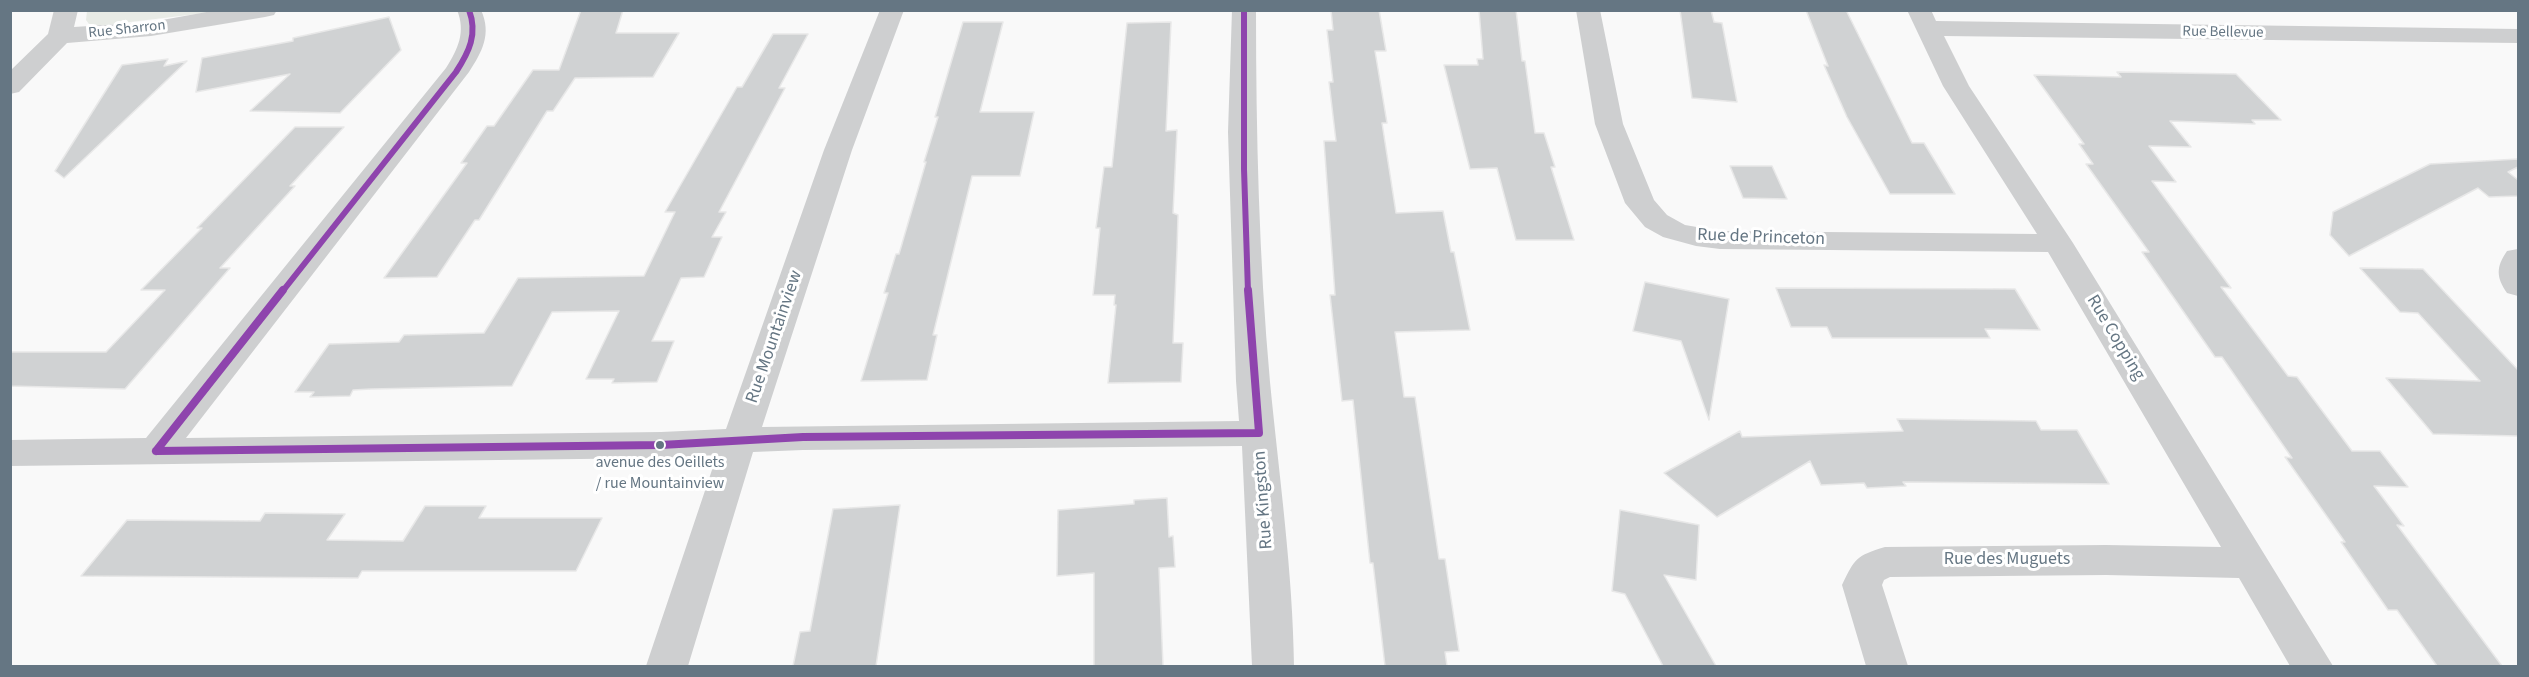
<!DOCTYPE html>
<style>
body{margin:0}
#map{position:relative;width:2529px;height:677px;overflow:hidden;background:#f9f9f9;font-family:"Source Sans 3",sans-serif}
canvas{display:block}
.frame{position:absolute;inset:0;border:12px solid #657683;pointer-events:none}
</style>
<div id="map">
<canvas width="2529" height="677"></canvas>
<div class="frame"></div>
</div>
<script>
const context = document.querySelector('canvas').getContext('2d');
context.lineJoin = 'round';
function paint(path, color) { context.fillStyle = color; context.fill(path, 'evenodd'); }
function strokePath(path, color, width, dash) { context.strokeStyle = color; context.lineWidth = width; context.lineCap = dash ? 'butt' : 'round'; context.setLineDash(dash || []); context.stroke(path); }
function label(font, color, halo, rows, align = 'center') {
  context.font = font + ' "Source Sans 3",sans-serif'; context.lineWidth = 6; context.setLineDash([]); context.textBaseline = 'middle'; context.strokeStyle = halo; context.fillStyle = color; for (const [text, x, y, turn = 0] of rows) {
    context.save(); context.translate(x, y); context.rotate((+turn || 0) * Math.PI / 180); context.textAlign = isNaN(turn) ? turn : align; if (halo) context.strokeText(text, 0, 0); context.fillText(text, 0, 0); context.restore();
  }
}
paint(new Path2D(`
 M87,11H223L96,26L89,24L86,20Z`), '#e8ebe6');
const building = new Path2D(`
 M581,10H623L616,33H679L653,77L575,78L553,111H547L479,220H475L437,277L384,278L467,163H461L487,126H494L533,70H559Z
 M1331,10H1379L1386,51H1375L1387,123H1382L1396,213L1443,211L1451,252H1454L1470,330L1395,332L1404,397H1415L1439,559H1445L1459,651L1445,652L1447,666H1385L1373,563H1370L1353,400L1342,401L1330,295H1335L1324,141H1336L1329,82H1333L1327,30H1333Z
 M1479,10H1516L1522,61H1525L1535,133H1544L1555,167H1551L1574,240H1516L1497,168L1470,169L1444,65H1478L1477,59H1483Z
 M1680,10H1711L1714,22L1722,23L1737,102L1692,98Z
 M1806,10H1846L1912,143H1924L1955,194H1890L1847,117L1824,65L1828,66Z
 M389,17L401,50L340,113L250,111L290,74L196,92L202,58L293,41V38Z
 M963,22H1003L980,112H1034L1020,176H972L933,335H937L927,380L861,381L888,293H884L896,254H899L926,162H924L938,117H935Z
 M1171,22L1166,131L1177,130L1173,213L1178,215L1177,249L1173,343H1183L1181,382L1108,383L1116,305H1114L1115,295H1093L1100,228H1096L1104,167H1112L1127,23Z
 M773,34H808L779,88H785L719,212H726L712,237H722L704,277L681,278L652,341H674L657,382L612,383L614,379H586L619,311L552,312L512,386L371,389L353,390L350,396L310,397L314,392H295L329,344L399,342L404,335L484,333L518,278L644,276L675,212H665L737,87H742Z
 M168,59L164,66L187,61L64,178L55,171L122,65Z
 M2117,72L2236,74L2281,120H2252L2255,124L2170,121L2191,147L2149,146L2176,182L2152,181L2231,288L2221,287L2288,376L2297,377L2352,451H2380L2408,487L2374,486L2404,526L2397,525L2502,666H2437L2397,610H2388L2341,542H2345L2285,457L2292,458L2222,357H2215L2142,252H2149L2086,164H2093L2079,144H2084L2034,75L2121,77Z
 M295,127H344L290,186H295L220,268H230L125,389L10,386V352H106L165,290H141L202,228H197Z
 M2518,159V167L2508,172L2518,180V196L2489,197L2478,188L2349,256L2330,235L2333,212L2430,164Z
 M1730,166H1772L1787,199L1743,198Z
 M2360,268L2423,269L2518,370V436L2433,434L2386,378L2480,381L2418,313L2400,312Z
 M1645,282L1729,299L1709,420L1681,341L1633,331Z
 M1776,288L2015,289L2040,330L1985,329L1990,338H1832L1827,327H1791Z
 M1897,419L2036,421L2041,430H2077L2109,484L1903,482L1906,486L1867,488L1864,483L1821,485L1810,461L1717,517L1664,473L1740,431L1742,437L1903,431Z
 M1167,498L1169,537L1173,536L1175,567L1159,568L1163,666H1094V573L1057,576L1058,510L1134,504V500Z
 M900,505L876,666H793L800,632L810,631L833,509Z
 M425,506H486L479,518H602L576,571H362L358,578L81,576L127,520L260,521L265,513L345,514L327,540L403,541Z
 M1620,510L1699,525L1696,580L1664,575L1716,666H1663L1625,594L1612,591Z`);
paint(building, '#d0d2d3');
strokePath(building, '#e8e8e8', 1.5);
paint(new Path2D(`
 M54,10H78L74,27L151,22L218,10H277L274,15L265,17L151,36L67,43L19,92L10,94V71L48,34Z
 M457,10H481C492,34 482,52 469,72L186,438L661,432L726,429L824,150L880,10H904L852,150L762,427L1239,421L1236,381L1228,132L1232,10H1256C1256,134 1259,259 1270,382C1279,475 1293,573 1294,666H1252L1242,446L803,450L753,452L688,666H646L717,455L661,458L10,466V440L146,438L446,68C458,49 466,32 457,10Z
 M1576,10H1600L1623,124L1654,200L1667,215L1685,225L1720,231L2037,234L1943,86L1907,10H1931L1936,21L2518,29V43L1944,36L1969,86L2073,243L2333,666H2290L2239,578L2106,575L1890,577L1884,580L1882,585L1908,666H1866L1842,585C1855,558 1856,556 1885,547L2106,545L2221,547L2048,252L1720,249L1696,246L1663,237L1645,227L1625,203L1595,124Z
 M2518,249V296L2507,293C2496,277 2496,267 2507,251Z`), '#cecfd0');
strokePath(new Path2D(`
 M1244,10V169L1248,292
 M282,292L456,72C469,52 478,34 469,10`), '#8e44ad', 6);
strokePath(new Path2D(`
 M156,451L661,445L803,437L1259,433L1248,290
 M156,451L283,290`), '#8e44ad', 8);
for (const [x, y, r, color] of [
 [660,445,5,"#657683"]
]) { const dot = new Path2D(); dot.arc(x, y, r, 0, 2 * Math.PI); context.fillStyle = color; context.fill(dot); strokePath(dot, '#fff', 2); }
label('15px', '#657683', '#fff', [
 ["Rue Sharron",127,30,-6],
 ["Rue Bellevue",2223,33,1]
]);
label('16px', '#657683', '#fff', [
 ["avenue des Oeillets",660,463],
 ["/ rue Mountainview",660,484]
]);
label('18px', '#657683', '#fff', [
 ["Rue de Princeton",1761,238,2],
 ["Rue Mountainview",775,337,-71],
 ["Rue Copping",2115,338,59],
 ["Rue Kingston",1264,500,-94],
 ["Rue des Muguets",2007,560]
]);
</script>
